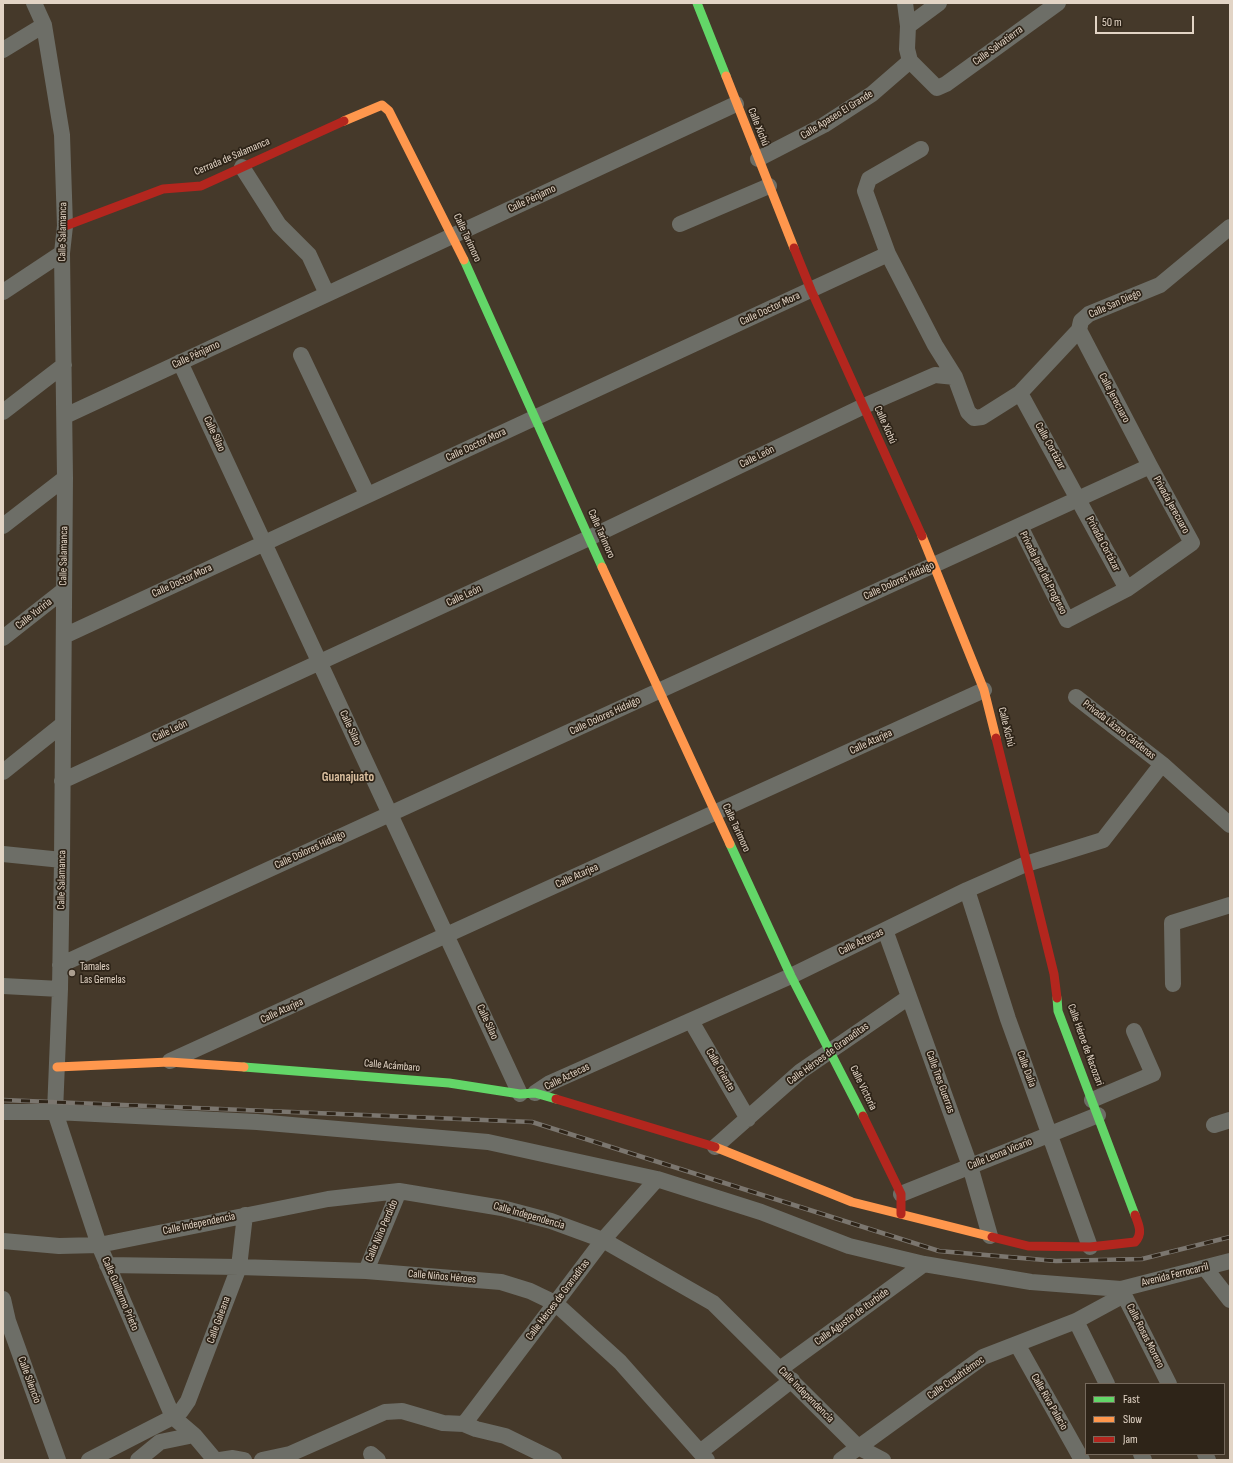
<!DOCTYPE html>
<meta charset="utf-8">
<style>
body{margin:0}
#map{position:relative;width:1233px;height:1463px;overflow:hidden;background:#45392a;font-family:"Sofia Sans Condensed",sans-serif}
canvas{display:block}
.frame{position:absolute;inset:0;border:4px solid #e2d4c5;pointer-events:none}
.legend{position:absolute;left:1085px;top:1383px;width:140px;height:72px;box-sizing:border-box;background:#2e2418;border:1px solid #766a5d;margin:0;padding:5px 7px;list-style:none;font-size:12px;color:#e2d4c5}
.legend li{display:flex;align-items:center;gap:8px;height:20px}
.legend b{width:20px;border:1px solid #766a5d}
.scale{position:absolute;left:1095px;top:16px;width:99px;height:18px;box-sizing:border-box;border:2px solid #e2d4c5;border-top:0;padding-left:5px;font-size:12px;line-height:14px;white-space:nowrap;color:#e2d4c5;-webkit-text-stroke:3px #2e2418;paint-order:stroke}
</style>
<div id="map">
<canvas width="1233" height="1463"></canvas>
<div class="frame"></div>
<ul class="legend">
<li><b style="height:5px;background:#63d668"></b>Fast</li>
<li><b style="height:5px;background:#ff974d"></b>Slow</li>
<li><b style="height:5px;background:#b3261e"></b>Jam</li>
</ul>
<div class="scale">50 m</div>
</div>
<script>
const context = document.querySelector('canvas').getContext('2d');
context.lineJoin = 'round';
function strokePath(path, color, width, dash) { context.strokeStyle = color; context.lineWidth = width; context.lineCap = dash ? 'butt' : 'round'; context.setLineDash(dash || []); context.stroke(path); }
function label(font, color, halo, rows, align = 'center') {
  context.font = font + ' "Sofia Sans Condensed",sans-serif'; context.lineWidth = 3.5; context.setLineDash([]); context.textBaseline = 'middle'; context.strokeStyle = halo; context.fillStyle = color; for (const [text, x, y, turn = 0] of rows) {
    context.save(); context.translate(x, y); context.rotate((+turn || 0) * Math.PI / 180); context.textAlign = isNaN(turn) ? turn : align; if (halo) context.strokeText(text, 0, 0); context.fillText(text, 0, 0); context.restore();
  }
}
strokePath(new Path2D(`
 M34,3L44,25L62,135L65,226L62,253L65,478L62,860L60,989L55,1112L99,1245L173,1417L194,1435L215,1460
 M905,3L908,26L907,49L910,61L937,88L946,84L1058,3
 M908,26L939,3
 M3,50L44,25
 M921,149L869,179L865,191L888,254L935,345L955,377L968,412L974,418L982,417L1020,393L1079,330L1081,321L1089,314L1160,285L1230,227
 M758,159L824,125L872,94L910,61
 M242,167L279,225L309,255L327,294
 M680,224L769,186
 M3,292L62,253
 M301,355L367,494
 M180,362L520,1094
 M1020,393L1127,589
 M3,412L64,365
 M65,416L736,104
 M3,526L65,478
 M1020,526L1067,620L1127,589L1192,543L1150,466L1079,330
 M64,636L888,254
 M3,638L64,590
 M1076,697L1162,764L1230,825
 M3,772L63,724
 M62,781L589,538L864,406L935,375L955,377
 M3,854L62,860
 M967,890L1008,1019L1090,1247
 M885,930L970,1166L990,1236
 M60,965L1150,466
 M1173,984L1172,923L1230,905
 M3,986L60,989
 M691,1021L748,1119
 M170,1061L984,690
 M535,1093L550,1083L791,976L967,890L1026,864L1103,840L1162,764
 M1092,1100L1153,1074L1134,1031
 M3,1112H55L257,1122L488,1142L657,1179L761,1212L849,1246L924,1264L1031,1282L1121,1289L1230,1261
 M1214,1125L1230,1120
 M715,1147L801,1071L909,997
 M901,1194L1098,1115
 M3,1241L59,1246L99,1245L328,1199L399,1191L502,1208L551,1221L603,1240L713,1303L858,1447L883,1460
 M107,1265L239,1267L366,1271L501,1282L530,1291L555,1303L620,1362L707,1460
 M1205,1268L1230,1300
 M366,1271L399,1191
 M1121,1289L1169,1384
 M3,1299L8,1321L58,1460
 M1076,1321L1107,1384
 M1017,1344L1082,1460
 M780,1369L924,1264
 M464,1424L603,1240L657,1179
 M700,1452L792,1380
 M371,1454L378,1460
 M1141,1454L1144,1460
 M1205,1454L1208,1460
 M89,1460L173,1417L181,1411L188,1401L239,1267L245,1215
 M138,1460L160,1442L194,1435
 M220,1460L233,1458L244,1460
 M262,1460L290,1454L385,1412L402,1411L443,1423L464,1424L476,1429L505,1436L554,1460
 M841,1460L983,1357L1076,1321L1124,1295`), '#6d6e67', 16);
strokePath(new Path2D(`
 M697,3L726,76
 M464,260L602,567
 M730,844L791,976L863,1116
 M1057,998L1058,1011L1135,1215
 M244,1067L449,1083L520,1094L535,1093L556,1099`), '#63d668', 9);
strokePath(new Path2D(`
 M726,76L794,248
 M344,121L382,105L389,111L464,260
 M922,536L984,690L996,738
 M602,567L730,844
 M57,1067L169,1062L244,1067
 M715,1147L852,1202L992,1237`), '#ff974d', 9);
strokePath(new Path2D(`
 M65,226L163,189L201,186L344,121
 M794,248L811,290L922,536
 M996,738L1054,974L1057,998
 M556,1099L715,1147
 M863,1116L901,1194V1214
 M992,1237L1028,1246L1090,1247L1135,1242C1143,1234 1139,1225 1135,1215`), '#b3261e', 9);
const rail = new Path2D(`
 M3,1100L532,1122L939,1251L1056,1261L1142,1259L1230,1237`);
strokePath(rail, '#7b766f', 4.5);
strokePath(rail, '#2e2418', 3, [9]);
for (const [x, y, r, color] of [
 [72,973,4,"#ab9e8f"]
]) { const dot = new Path2D(); dot.arc(x, y, r, 0, 2 * Math.PI); context.fillStyle = color; context.fill(dot); strokePath(dot, '#2e2418', 1.5); }
label('11px', '#e2d4c5', '#2e2418', [
 ["Calle Salvatierra",998,46,-36],
 ["Calle Apaseo El Grande",837,115,-32],
 ["Calle Xichú",758,127,68],
 ["Cerrada de Salamanca",232,157,-23],
 ["Calle Pénjamo",532,199,-25],
 ["Calle Salamanca",63,232,-89],
 ["Calle Tarimoro",467,238,65],
 ["Calle San Diego",1115,304,-24],
 ["Calle Doctor Mora",770,309,-25],
 ["Calle Pénjamo",196,355,-25],
 ["Calle Jerecuaro",1114,398,62],
 ["Calle Xichú",885,425,66],
 ["Calle Silao",214,434,65],
 ["Calle Doctor Mora",476,445,-25],
 ["Calle Cortázar",1050,446,61],
 ["Calle León",757,457,-26],
 ["Privada Jerecuaro",1171,505,61],
 ["Calle Tarimoro",601,534,66],
 ["Privada Cortázar",1103,544,62],
 ["Calle Salamanca",64,556,-89],
 ["Privada Jaral del Progreso",1043,573,63],
 ["Calle Doctor Mora",182,581,-25],
 ["Calle Dolores Hidalgo",899,581,-25],
 ["Calle León",464,596,-25],
 ["Calle Yuriria",34,614,-38],
 ["Calle Dolores Hidalgo",605,716,-25],
 ["Calle Xichú",1006,727,76],
 ["Calle Silao",350,728,65],
 ["Privada Lázaro Cárdenas",1119,730,38],
 ["Calle León",170,731,-25],
 ["Calle Atarjea",871,742,-25],
 ["Calle Tarimoro",736,828,65],
 ["Calle Dolores Hidalgo",310,850,-25],
 ["Calle Atarjea",577,876,-24],
 ["Calle Salamanca",62,880,-89],
 ["Calle Aztecas",861,942,-26],
 ["Calle Atarjea",282,1011,-25],
 ["Calle Silao",487,1022,65],
 ["Calle Héroe de Nacozari",1085,1045,70],
 ["Calle Héroes de Granaditas",828,1054,-36],
 ["Calle Acámbaro",392,1066,5],
 ["Calle Dalia",1026,1069,70],
 ["Calle Oriente",720,1070,60],
 ["Calle Aztecas",567,1077,-26],
 ["Calle Tres Guerras",940,1082,70],
 ["Calle Victoria",863,1088,64],
 ["Calle Leona Vicario",1000,1154,-22],
 ["Calle Independencia",529,1216,16],
 ["Calle Independencia",199,1224,-12],
 ["Calle Niño Perdido",382,1231,-67],
 ["Avenida Ferrocarril",1175,1275,-14],
 ["Calle Niños Héroes",442,1277,5],
 ["Calle Guillermo Prieto",120,1294,67],
 ["Calle Héroes de Granaditas",558,1300,-53],
 ["Calle Agustín de Iturbide",852,1317,-36],
 ["Calle Galeana",219,1320,-70],
 ["Calle Rosas Moreno",1145,1336,63],
 ["Calle Cuauhtémoc",956,1378,-35],
 ["Calle Silencio",29,1380,70],
 ["Calle Independencia",806,1395,45],
 ["Calle Riva Palacio",1049,1402,60]
]);
label('11px', '#e2d4c5', '#2e2418', [
 ["Tamales",80,967],
 ["Las Gemelas",80,980]
], 'left');
label('bold 13px', '#dbc0a0', '#2e2418', [
 ["Guanajuato",348,778]
]);
</script>
